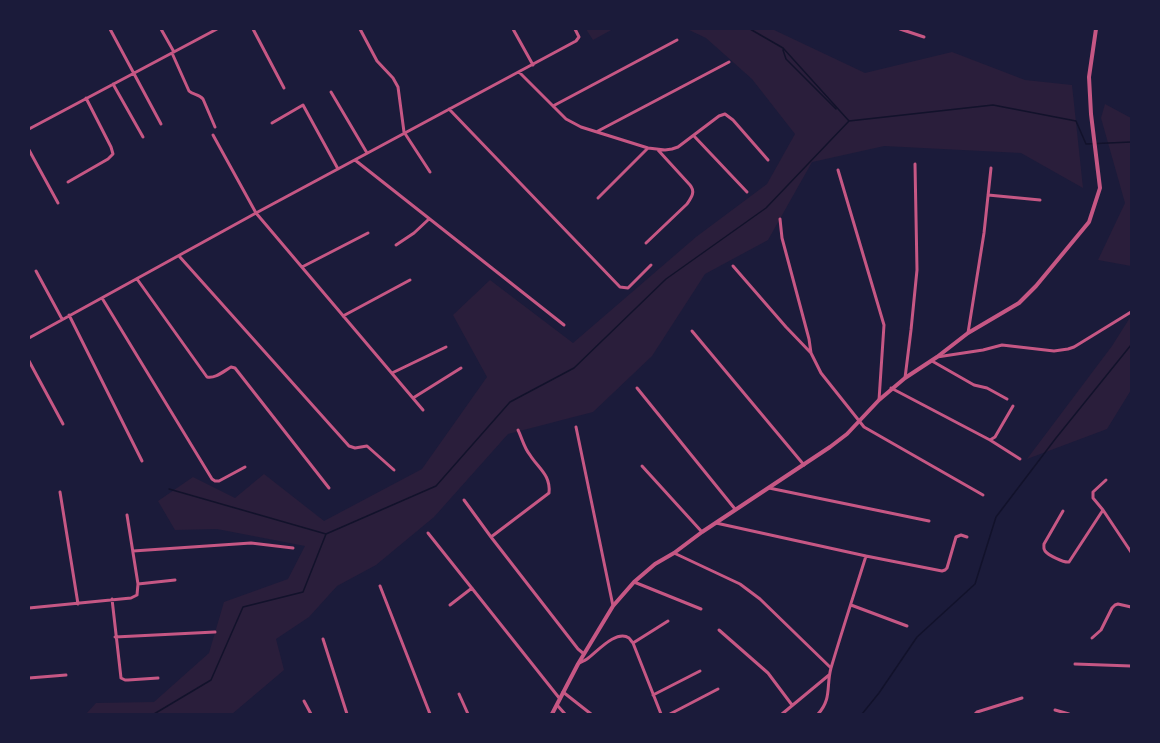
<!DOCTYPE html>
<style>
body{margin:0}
#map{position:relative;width:1160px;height:743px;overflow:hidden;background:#1b1b3a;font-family:"PT Sans Narrow",sans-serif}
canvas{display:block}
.frame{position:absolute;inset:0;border:30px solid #1b1b3a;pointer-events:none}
</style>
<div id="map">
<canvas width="1160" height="743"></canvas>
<div class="frame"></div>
</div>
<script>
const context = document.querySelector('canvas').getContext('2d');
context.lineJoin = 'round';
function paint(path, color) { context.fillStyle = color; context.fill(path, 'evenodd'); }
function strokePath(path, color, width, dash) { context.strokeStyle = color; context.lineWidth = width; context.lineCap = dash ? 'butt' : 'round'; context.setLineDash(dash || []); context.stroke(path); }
paint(new Path2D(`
 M586,29H613L593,40Z
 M687,29H772L865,73L952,52L1025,80L1072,85L1083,188L1021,153L884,146L812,162L768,240L705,274L652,356L593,412L508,434L434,517L376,565L337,586L309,617L276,639L284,670L232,714H86L96,703L154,702L209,653L224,602L288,579L305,546L217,529L175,530L158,501L193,477L235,498L264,474L324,521L422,469L487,377L453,315L490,280L573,343L696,237L767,184L795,134L752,79L706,38Z
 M1105,104L1131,118V266L1098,260L1125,203L1101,118Z
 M1131,316V390L1107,429L1027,459L1112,346Z`), '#2a1e3b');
strokePath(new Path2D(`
 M783,50L786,59L836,109
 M849,121L993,105L1076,121L1086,144L1131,142
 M169,489L326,534L436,486L510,402L574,368L666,279L766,208L849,121L783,48L750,29
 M154,714L211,680L243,607L303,592L326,534
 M862,714L879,693L917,637L975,584L996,517L1056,438L1131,345`), '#12122b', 1.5);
strokePath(new Path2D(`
 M110,29L161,124
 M161,29L174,52
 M253,29L284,88
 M360,29L377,61L393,78L398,87L404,132L430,172
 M513,29L533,65
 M900,29L924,37
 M172,53L189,91C193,95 199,94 203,99L215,127
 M519,72L566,119L581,127L648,148L665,150L672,149L678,147L719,116L725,114L733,120L768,160
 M113,84L143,137
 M331,92L367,153
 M553,106L677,40
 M449,109L620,287L628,288L651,265
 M272,123L303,105L338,169
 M29,129L217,29
 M598,131L729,62
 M213,135L256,213L423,410
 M694,136L747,192
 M29,150L58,203
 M355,160L564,325
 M838,170L884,325L879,400
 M68,182L108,159L113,154L111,147L86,98
 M988,195L1040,200
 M598,198L648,148
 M780,219L782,238L809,339L811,353L821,373L864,427L983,495
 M646,243L687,204C691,198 696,192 690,185L658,150
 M396,245L414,233L429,219
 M179,256L349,446L355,448L367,446L394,470
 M733,266L786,327L811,353
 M302,267L368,233
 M36,271L62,319
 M137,279L207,377C215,379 224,371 231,367L235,368L329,488
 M102,298L212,479L215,481H219L245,467
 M69,315L142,461
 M343,316L410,280
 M692,331L804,465
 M968,333L984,233L991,168
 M29,338L256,213L576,41L579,37L575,29
 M937,357L983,350L1002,345L1054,351L1068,349L1074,347L1131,312
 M29,361L63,424
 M932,361L974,385L987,388L1007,399
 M392,373L446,347
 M905,378L911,330L917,270L915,164
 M637,388L735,509
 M891,388L990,440L1020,459
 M413,398L461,368
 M576,427L613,606
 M990,440L995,437L1013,406
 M642,466L702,532
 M1106,480L1093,492V498L1103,510L1131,552
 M769,488L929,521
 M60,492L78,604
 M464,500L491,537L578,649L584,654
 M1063,511L1044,544C1044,546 1043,548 1045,551C1048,555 1064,563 1069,562L1103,510
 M716,523L866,556L942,571L945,570L947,568L956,537L961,535L967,537
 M428,533L560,699
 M491,537L549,493C551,475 538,468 530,455C524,448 522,438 518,430
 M133,551L251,543L293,548
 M674,553L740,584L760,599L831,668
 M634,582L701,609
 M138,584L175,580
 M380,586L430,714
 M112,599L121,678L125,680H128L158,678
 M450,605L472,588
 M851,605L907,626
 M29,608L131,598L137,595L138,584L127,515
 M719,630L768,673L792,705
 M115,637L215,632
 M1092,638L1101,630L1112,608L1115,605L1118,604L1131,607
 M323,639L347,714
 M633,643L668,621
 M578,664C581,662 584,661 587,659C596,653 616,629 629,638C630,639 631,641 633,643L661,714
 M1075,664L1131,666
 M29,678L66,675
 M563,692L591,714
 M459,694L468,714
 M653,695L700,671
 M304,701L311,714
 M557,705L565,714
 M1055,710L1069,714
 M670,714L718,689
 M782,714L829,675
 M818,714C832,699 826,686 831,668C842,631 854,594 866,556
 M975,714L977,712L1022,698`), '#c65784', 3);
strokePath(new Path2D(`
 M552,714L578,664L613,606L634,582L655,564L674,553L702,532L830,447L847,434L879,400L905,378L937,357L968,333L1019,303L1036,286L1089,222L1100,188L1091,114L1089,77L1096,29`), '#c65784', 4);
</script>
